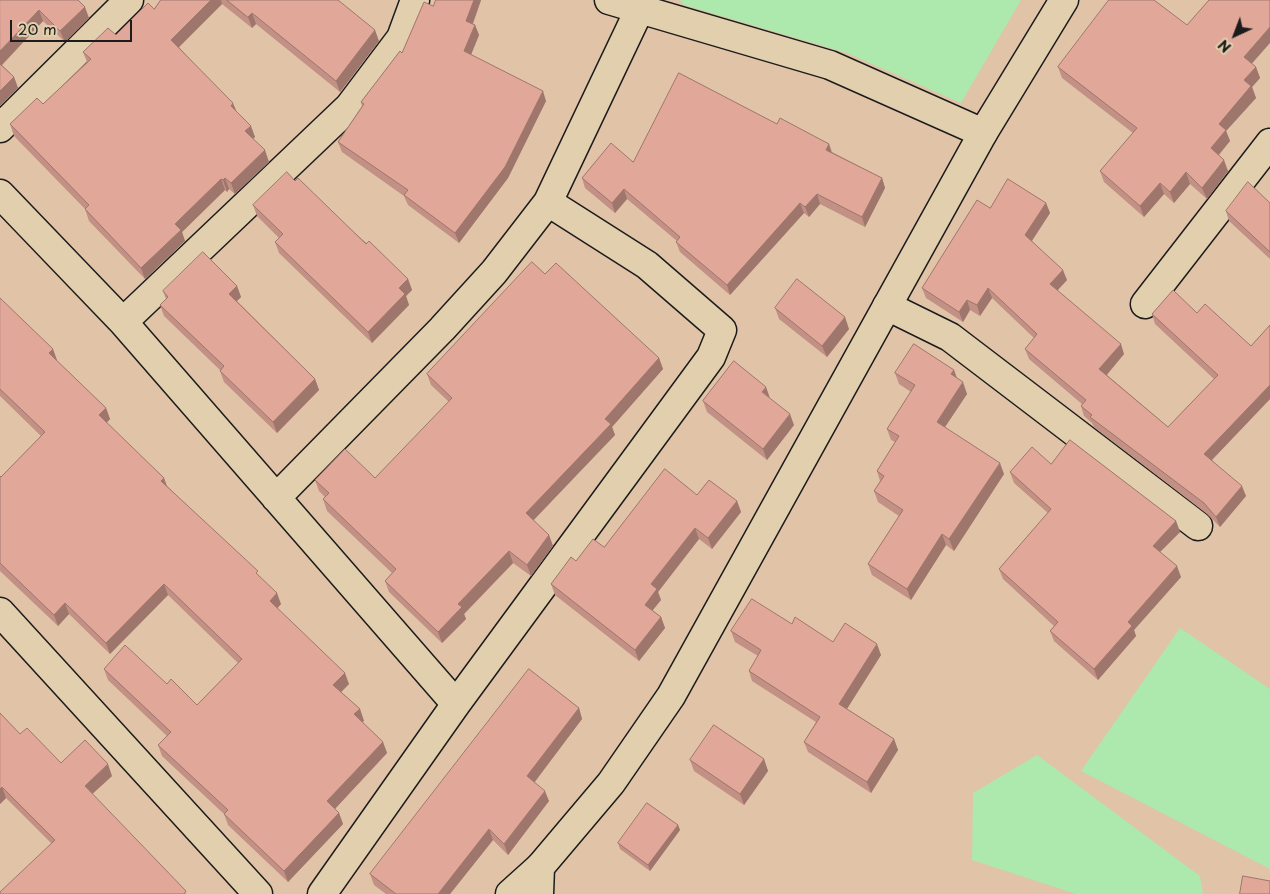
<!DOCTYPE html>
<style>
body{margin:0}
#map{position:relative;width:1270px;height:894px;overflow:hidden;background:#e1c3a7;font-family:"Playpen Sans",sans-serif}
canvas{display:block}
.north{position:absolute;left:1210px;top:10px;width:50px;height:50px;-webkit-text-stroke:4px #e1cfad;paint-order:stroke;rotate:223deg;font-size:14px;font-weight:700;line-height:20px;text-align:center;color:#1c1c1c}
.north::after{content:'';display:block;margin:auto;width:18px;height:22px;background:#1c1c1c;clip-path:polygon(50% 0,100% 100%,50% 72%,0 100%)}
.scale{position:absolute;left:10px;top:20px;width:122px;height:22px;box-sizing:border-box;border:2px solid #1c1c1c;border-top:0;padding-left:6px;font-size:15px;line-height:18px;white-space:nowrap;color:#1c1c1c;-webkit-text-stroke:4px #e1cfad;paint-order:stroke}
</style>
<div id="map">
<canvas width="1270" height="894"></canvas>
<div class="north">N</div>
<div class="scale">20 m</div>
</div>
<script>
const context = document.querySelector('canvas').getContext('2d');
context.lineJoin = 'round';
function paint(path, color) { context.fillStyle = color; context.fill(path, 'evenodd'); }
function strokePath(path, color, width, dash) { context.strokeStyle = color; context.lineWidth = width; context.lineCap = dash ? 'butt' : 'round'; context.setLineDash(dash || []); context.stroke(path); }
paint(new Path2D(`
 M680,0H1021L961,103L847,53L684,5Z
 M1180,628L1270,689V869L1081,771Z
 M1037,755L1200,876L1203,894H1076L972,860L973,793Z`), '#ade8ad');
const street = new Path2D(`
 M609,0L830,65L983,133
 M0,128L129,0
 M0,194L123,322L456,704
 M1145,304L1270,143
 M887,306L950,337L1198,526
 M123,322L349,107L401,38L415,0
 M276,498L442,329L494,272L548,202L644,0
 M0,612L258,894
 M322,894L456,704L711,357L722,330L647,265L548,202
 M510,894L540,867`);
const secondary = new Path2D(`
 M539,894L540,867L611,783L671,696L983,133L1064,0`);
strokePath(street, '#1c1c1c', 31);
strokePath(secondary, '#1c1c1c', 31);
strokePath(street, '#e1cfad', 28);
strokePath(secondary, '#e1cfad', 28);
paint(new Path2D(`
 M0,0H78L89,18L65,42L43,21L2,65L14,77L18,88L0,106Z
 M161,0H338L379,41L340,92L256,24L252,28L222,4L179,47L236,111L255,137L253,139L269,162L235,194L229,189L227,192L225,190L182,232L185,241L145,279L89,221L85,209L14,136L10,124L43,104L87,62L83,52L116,35L154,9Z
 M481,0L473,24L475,25L479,35L471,55L546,101L508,178L459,243L408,205L404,196L342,152L338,142L362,106L361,102L402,53L433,6Z
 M1187,25L1252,64L1256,67L1260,78L1252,87L1256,98L1226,131L1230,141L1219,155L1228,171L1207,199L1190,184L1174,203L1164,194L1144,217L1104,182L1100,171L1133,133L1062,78L1058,67Z
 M777,124L829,144L832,152L882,178L885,188L865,227L820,204L809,217L804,213L730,295L680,252L676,242L677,241L627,199L615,213L585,188L582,178L633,162Z
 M295,181L408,279L412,290L406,296L409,305L372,343L279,253L275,242L279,238L257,216L253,205Z
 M1046,203L1050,213L1032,241L1067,280L1057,291L1124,354L1107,375L1168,427L1214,379L1155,324L1152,314L1197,313L1251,346L1270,325V399L1212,460L1246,496L1220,527L1207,514L1094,427L1092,423L1084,416L1081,406L1082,404L1029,359L1025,349L1034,338L992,298L980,316L970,310L963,322L926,298L922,288L990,208Z
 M1270,203V259L1229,221L1226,211Z
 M545,274L659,358L663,369L612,427L615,435L533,520L549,535L553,546L531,576L513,563L464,614L466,619L442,643L389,592L385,581L392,573L327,511L323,499L325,497L319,491L315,480L375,478L449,402L431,385L427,374Z
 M237,286L241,297L237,301L315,379L319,390L277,433L224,382L220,371V370L164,316L160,305L166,299L163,291Z
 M0,298L57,361L106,408L110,419L106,423L164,478L166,485L260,577L281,604L277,608L349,684L341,692L360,709L364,721L362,722L383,742L387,753L335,809L339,813L343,824L288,882L228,825L224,814L162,756L158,745L167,736L108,680L104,669L167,684L197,705L238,663L168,595L110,654L69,614L58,626L0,571V476L1,477L41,436L0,396Z
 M775,308L849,329L827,357L779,319Z
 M954,370L957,378L967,394L945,427L1004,474L954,551L946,545L911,600L872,575L868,564L899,516L878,502L874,491L880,481L877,471L895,442L891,440L887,429L911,392L899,384L895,373Z
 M703,401L794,425L767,460L707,412Z
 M1051,464L1176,521L1180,532L1160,552L1181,577L1134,630L1136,636L1098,680L1054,641L1050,631L1054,626L1003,579L999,569L1048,513L1014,483L1010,472Z
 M697,495L737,501L741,512L712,549L699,539L658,592L661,600L652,610L661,617L665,628L639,661L555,595L551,584L576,561L604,547Z
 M792,624L833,642L881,655L847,709L894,739L898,750L871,793L808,752L804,742L816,722L752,681L749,671L758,656L735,642L731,631Z
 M579,708L582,719L534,782L549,801L508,855L493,840L450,894H386L374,885L370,874Z
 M0,713L20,734L61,763L112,776L92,794L187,894L51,843L6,798L0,804Z
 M764,759L768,771L744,805L694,771L690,760Z
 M678,825L680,830L650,871L620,849L618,843Z`), '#c29084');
paint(new Path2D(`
 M211,0H221L222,4L175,51L171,40Z
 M474,0H481L470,31L466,21Z
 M85,7L89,18L65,42L60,31Z
 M39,10L43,21L0,67V51Z
 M252,13L256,24L252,28L248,17Z
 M475,25L479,35L468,62L464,51Z
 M1270,27V43L1248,68L1244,57Z
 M375,30L379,41L340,92L336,81Z
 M1256,67L1260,78L1252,87L1256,98L1226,131L1230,141L1215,159L1211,148L1219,124L1244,80Z
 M14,77L18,88L0,106V91Z
 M543,91L546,101L508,178L459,243L455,233Z
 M233,103L238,115L231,106Z
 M251,126L255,137L249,142L245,131Z
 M829,144L832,154L826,150Z
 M265,150L269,162L235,194L231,183Z
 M1224,160L1228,171L1207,199L1202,188Z
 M1186,172L1190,184L1174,203L1170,192Z
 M225,178L229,189L227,192L223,180Z
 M882,178L885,188L865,227L862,217Z
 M221,179L225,190L182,232L185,241L145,279L141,268L175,224Z
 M1160,183L1164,194L1144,217L1140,206Z
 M624,189L627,199L615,213L612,203Z
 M817,194L820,204L809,217L805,207Z
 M800,203L804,213L730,295L727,285Z
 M1046,203L1050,213L1029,245L1025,235Z
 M1063,270L1067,280L1053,295L1050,284Z
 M408,279L412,290L406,296L409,305L372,343L368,332L399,288Z
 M237,286L241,297L233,305L229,294Z
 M988,288L992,298L980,316L977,305Z
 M967,300L970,310L963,322L959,312Z
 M845,317L849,329L827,357L822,346Z
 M1121,344L1124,354L1103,379L1099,369Z
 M53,349L57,360L53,365L49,353Z
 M659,358L663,369L612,427L615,435L530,524L526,513L605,419Z
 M954,370L958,382L951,374Z
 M315,379L319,390L277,433L273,422Z
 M963,382L967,394L941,433L937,422Z
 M1270,385V399L1208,464L1204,454Z
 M766,387L770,398L762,392Z
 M106,408L110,419L103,427L99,415Z
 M790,414L794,425L767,460L763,449Z
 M1000,463L1004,474L954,551L949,539Z
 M164,478L168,489L161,481Z
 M1242,486L1246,496L1220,527L1216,517Z
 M737,501L741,512L712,549L708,538Z
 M1176,521L1180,532L1156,556L1153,546Z
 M695,528L699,539L658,592L661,600L649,615L645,605L651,584Z
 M942,534L946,545L911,600L907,589Z
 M549,535L553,546L531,576L527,565Z
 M509,551L513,563L464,614L466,619L442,643L438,632L458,604Z
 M1177,566L1181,577L1134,630L1136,636L1098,680L1094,669L1128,622Z
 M164,584L168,595L110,654L106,643Z
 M277,593L281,604L274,612L270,601Z
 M65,603L69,614L58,626L54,615Z
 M661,617L665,628L639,661L635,650Z
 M877,644L881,655L843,715L839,704Z
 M345,673L349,684L337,696L333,685Z
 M579,708L582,719L531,787L527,776Z
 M360,709L364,721L358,725L354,714Z
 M894,739L898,750L871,793L867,782Z
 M383,742L387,753L331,813L327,801Z
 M764,759L768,771L744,805L740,794Z
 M108,764L112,776L89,797L85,786Z
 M2,787L6,798L0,804V789Z
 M545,791L549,801L508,855L504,844Z
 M339,813L343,824L288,882L284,871Z
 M678,825L680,830L650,871L648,865Z
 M489,829L493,840L450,894H438Z`), '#9e766c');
const building = new Path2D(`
 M0,0H78L85,7L60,31L39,10L0,51Z
 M161,0H211L171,40L233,103L231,106L251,126L245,131L265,150L231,183L225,178L223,180L221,179L175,224L181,230L141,268L85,209L89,205L10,124L37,98L43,104L91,59L83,52L108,28L116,35L148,3L154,9Z
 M227,0H338L375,30L336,81L252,13L248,17Z
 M436,0H474L466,21L475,25L464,51L543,91L505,167L455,233L404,195L408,190L338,142L364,104L361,102L400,51L402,53L424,2L433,6Z
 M1109,0H1154L1187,25L1209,0H1270V27L1244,57L1256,67L1244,80L1251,86L1219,124L1226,130L1211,148L1224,160L1202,188L1186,172L1170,192L1160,183L1140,206L1100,171L1137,128L1058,67Z
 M0,64L14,77L0,91Z
 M679,73L777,124L780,118L829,144L826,150L882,178L862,217L817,194L805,207L800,203L727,285L676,242L680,237L624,189L612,203L582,178L611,143L633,162Z
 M287,172L295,181L298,178L366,244L369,241L408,279L399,288L405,294L368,332L275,242L283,234L253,205Z
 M1008,179L1046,203L1025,235L1063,270L1050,284L1121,344L1099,369L1168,427L1218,375L1152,314L1173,290L1197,313L1205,304L1251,346L1270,325V385L1204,454L1242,486L1216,517L1204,503L1090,417L1092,415L1081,406L1086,400L1025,349L1037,334L988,288L977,305L967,300L959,312L922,288L977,200L990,208Z
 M1248,182L1270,203V252L1226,211Z
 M203,252L237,286L229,294L315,379L273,422L220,371L224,366L160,305L168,297L163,291Z
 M532,262L545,274L556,263L659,358L605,419L611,424L526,513L549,535L527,565L509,551L458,604L462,607L438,632L385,581L396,569L323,499L329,493L315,480L345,449L375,478L452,398L427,374Z
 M797,279L845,317L822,346L775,308Z
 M0,298L53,349L49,353L106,408L99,415L164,478L161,481L258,571L256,573L277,593L270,601L345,673L333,685L360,709L354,714L383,742L327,801L339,813L284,871L224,814L228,810L158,745L171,732L104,669L125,645L167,684L171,679L197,705L242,659L164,584L106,643L65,603L54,615L0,563V476L1,477L45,432L0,389Z
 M914,344L954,370L951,374L963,382L937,422L1000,463L949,539L942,534L907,589L868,564L903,510L874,491L884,476L877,471L899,436L887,429L915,385L895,373Z
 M734,361L766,387L762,392L790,414L763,449L703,401Z
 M1070,440L1176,521L1153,546L1177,566L1128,622L1132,626L1094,669L1050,631L1058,622L999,569L1051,509L1010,472L1032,447L1051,464Z
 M665,469L697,495L709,480L737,501L708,538L695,528L651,584L657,589L645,605L661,617L635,650L551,584L571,557L576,561L593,539L604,547Z
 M752,599L792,624L795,617L833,642L845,623L877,644L839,704L894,739L867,782L804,742L820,717L749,671L761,650L731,631Z
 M529,669L579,708L527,776L545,791L504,844L489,829L438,894H396L370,874Z
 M0,713L20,734L27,728L61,763L85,740L108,764L85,786L186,891L184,894H0V892L55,840L2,787L0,789Z
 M714,725L764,759L740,794L690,760Z
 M647,803L678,825L648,865L618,843Z
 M1243,876L1270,881V894H1240Z`);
paint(building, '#e1a89a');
strokePath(building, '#9e766c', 1);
</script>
